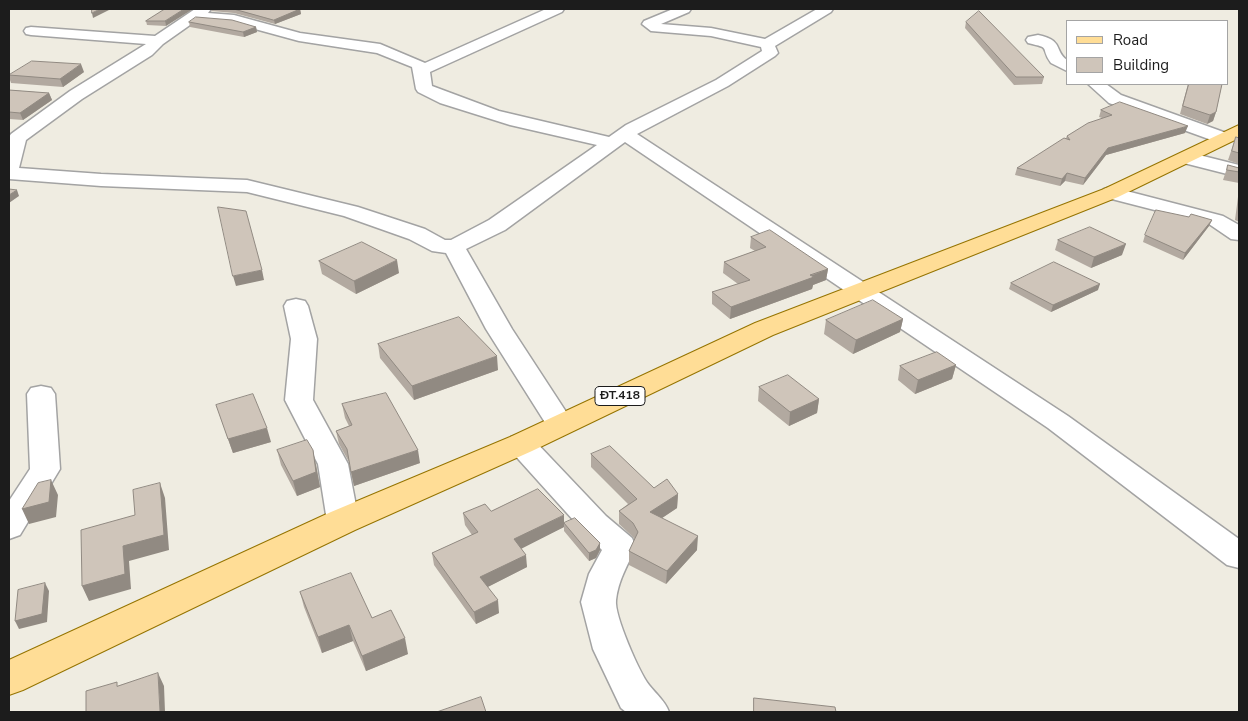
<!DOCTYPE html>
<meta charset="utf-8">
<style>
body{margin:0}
#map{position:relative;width:1248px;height:721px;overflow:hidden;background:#efece1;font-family:"Nunito Sans",sans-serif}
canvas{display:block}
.frame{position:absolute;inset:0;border:10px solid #1c1c1c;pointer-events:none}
.legend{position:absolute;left:1066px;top:20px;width:162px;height:65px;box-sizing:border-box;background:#fff;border:1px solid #a4a4a4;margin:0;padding:6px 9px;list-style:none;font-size:15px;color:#1c1c1c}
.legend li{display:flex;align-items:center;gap:10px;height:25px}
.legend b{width:25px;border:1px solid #a4a4a4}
</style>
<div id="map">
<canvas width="1248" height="721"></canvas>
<div class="frame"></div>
<ul class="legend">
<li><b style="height:6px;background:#ffdd96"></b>Road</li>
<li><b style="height:14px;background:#cfc5ba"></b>Building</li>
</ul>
</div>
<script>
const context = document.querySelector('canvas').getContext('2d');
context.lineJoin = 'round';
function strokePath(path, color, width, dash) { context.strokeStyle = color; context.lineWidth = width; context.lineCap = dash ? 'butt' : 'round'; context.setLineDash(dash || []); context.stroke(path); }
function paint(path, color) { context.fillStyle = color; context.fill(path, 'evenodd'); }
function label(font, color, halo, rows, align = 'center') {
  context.font = font + ' "Nunito Sans",sans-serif'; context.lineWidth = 4.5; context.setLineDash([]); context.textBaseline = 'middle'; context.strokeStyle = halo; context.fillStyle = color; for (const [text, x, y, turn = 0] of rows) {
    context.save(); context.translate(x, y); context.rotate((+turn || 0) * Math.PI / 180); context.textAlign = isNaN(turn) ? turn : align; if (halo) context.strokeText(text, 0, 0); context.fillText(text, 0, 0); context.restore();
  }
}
const minor = new Path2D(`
 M195,9H211L208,13L234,15L300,33L380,44L425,63L546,9H564L562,12L430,72L432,86L499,111L609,137L626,125L716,80L762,51L761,47L711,36L651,31L642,24L644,21L673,9H691L689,12L661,24L711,28L765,39L817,9H833L831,12L775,46L778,53L775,56L728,86L637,134L1068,416L1239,539V568L1227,565L1048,428L625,142L505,230L466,249L512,329L574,424L570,430L560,433L550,430L546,424L486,329L446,253L432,251L409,239L344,216L247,192L101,186L9,179V137L11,134L70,91L146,44L31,35L26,34L24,31L26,28L31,27L155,36ZM197,20L233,23L299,41L377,53L412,67L416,89L418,92L440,103L510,125L597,145L489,220L451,240H445L425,229L358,207L247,180L101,174L19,168L26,140L82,99L152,55L163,44Z
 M1038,35C1064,40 1054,51 1067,60V71L1051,63C1039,46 1053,49 1028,43L1026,40L1028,37Z
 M1088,84H1106L1121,95L1229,134L1232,138L1229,142L1223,143L1217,142L1109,103Z
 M1187,152L1239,165V177L1180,162L1178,158L1180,154Z
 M1111,187L1223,216L1239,225V240L1231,239L1209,224L1104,197L1101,193L1104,189Z
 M296,299L305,301L308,306L317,339L313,400L348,464L359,521L354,529L343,532L332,529L327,521L318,464L285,400L291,339L284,306L287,301Z
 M41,386L51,388L55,394L60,469L20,535L9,539V501L30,469L27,394L31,388Z
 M521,434L531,437L606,516L632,538L636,547C628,564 618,581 616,600C614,615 639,672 649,685C657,695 665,701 669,712H626L621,708L593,649L581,602L589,574L602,550L584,532L511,451L506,444L511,437Z`);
const major = new Path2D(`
 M1239,125V138L1118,197L773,335L532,451L355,530L23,690L9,695V660L331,512L510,437L755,323L1104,189Z`);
strokePath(minor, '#a3a3a3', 3);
strokePath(major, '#957400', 2);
paint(minor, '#fff');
paint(major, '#ffdd96');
paint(new Path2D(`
 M165,9L166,26L147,25L146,21Z
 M211,9H300L301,14L275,24L234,13L212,11Z
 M189,22L256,27L257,32L244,37L190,27Z
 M966,22L1044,77L1042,84L1014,85L965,28Z
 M84,72L63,87L11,83L9,77V75Z
 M1188,84H1222L1216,112L1213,121L1207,124L1180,114Z
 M9,90L49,93L52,100L23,120L9,119Z
 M1101,110L1185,133L1106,155L1083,185L1065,181L1060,186L1015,175L1017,168L1066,138L1067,136L1102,118L1099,117Z
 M1236,137L1239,138V164L1228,160Z
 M1228,165L1239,168V183L1223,180Z
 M1239,189V222L1235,220Z
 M1189,217L1212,220L1209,226L1183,260L1143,242L1145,235Z
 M751,237L828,269L826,280L813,285L812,289L730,319L712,304V292L738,284L723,273L724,262L755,251L750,248Z
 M1058,240L1122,255L1091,268L1055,250Z
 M319,261L399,273L356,294L322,274Z
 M1011,283L1098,290L1051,312L1009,289Z
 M903,319L900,332L853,354L824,334L826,320Z
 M378,344L498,370L414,400L380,358Z
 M956,365L952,379L915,394L898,380L900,366Z
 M759,387L819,399L817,413L789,426L758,401Z
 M342,404L420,463L354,486L349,462L339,444L336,431L349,426L345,418Z
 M216,405L271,442L233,453Z
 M277,450L316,465L320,487L297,496L281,465Z
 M591,454L654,488L678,494L677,508L662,518L697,550L666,584L629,565V551L635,540L633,537L619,524V511L628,504L591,467Z
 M491,511L564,523L600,550L596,558L589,561L564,531V527L521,548L527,567L487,587L499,613L476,624L434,565L432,553L472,535L465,525L463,513Z
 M300,592L372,618L408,654L366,671L353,641L322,653L304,607Z`), '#b2a9a0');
paint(new Path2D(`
 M100,9H111L93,18L92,13Z
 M184,9H193L166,26L165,21Z
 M300,9L301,14L275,24L274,20Z
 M256,27L257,32L244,37L243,32Z
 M81,64L84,72L63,87L60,79Z
 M49,93L52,100L23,120L20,113Z
 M1216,112L1213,121L1207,124L1210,115Z
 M1188,126L1185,133L1106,155L1083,185L1085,178L1108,148Z
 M1067,173L1065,181L1060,186L1062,179Z
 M17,190L19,196L9,203V195Z
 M1212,220L1209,226L1183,260L1185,253Z
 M1126,244L1122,255L1091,268L1094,257Z
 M397,260L399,273L356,294L354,281Z
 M828,269L826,280L813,285L812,289L730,319L731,307Z
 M262,270L264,280L236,286L233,276Z
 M1100,284L1098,290L1051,312L1053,305Z
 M903,319L900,332L853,354L856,340Z
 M497,356L498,370L414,400L412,386Z
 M956,365L952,379L915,394L918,380Z
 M819,399L817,413L789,426L790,412Z
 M267,428L271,442L233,453L228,439Z
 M313,450L316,465L320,487L297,496L293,481Z
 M418,450L420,463L354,486L351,472Z
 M51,480L58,495L56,517L29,524L22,509Z
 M160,483L165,498L169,550L129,561L131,589L89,601L82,586L123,546Z
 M678,494L677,508L650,526V512Z
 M564,515V527L515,552L514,539Z
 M698,536L697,550L666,584L667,571Z
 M600,543V550L596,558L589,561V553Z
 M526,555L527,567L482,590L480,577Z
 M45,583L49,591L47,622L19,629L15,621Z
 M498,600L499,613L476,624L474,612Z
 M349,625L353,641L322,653L318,637Z
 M405,638L408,654L366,671L362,656Z
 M158,673L164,686L165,712H160Z`), '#918a82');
const building = new Path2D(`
 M92,9H100L92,13Z
 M165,9H184L165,21H146Z
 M234,9H300L274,20Z
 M979,11L1044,77H1016L966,22Z
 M196,17L232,20L256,27L243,32L189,22Z
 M32,61L81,64L60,79L9,75Z
 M1189,84H1222L1216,112L1210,115L1183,106Z
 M9,90L49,93L20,113L9,112Z
 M1120,102L1188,126L1108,148L1085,178L1067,173L1062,179L1017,168L1064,138L1070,140L1067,136L1088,123L1112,115L1101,110Z
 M1236,137L1239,138V153L1232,151Z
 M1228,165L1239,168V172L1227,170Z
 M9,189L17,190L9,195Z
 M218,207L246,211L262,270L233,276Z
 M1156,210L1189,217L1191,214L1212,220L1185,253L1145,235Z
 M1090,227L1126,244L1094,257L1058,240Z
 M770,230L828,269L810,275L814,277L731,307L712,292L750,280L724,262L766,247L751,237Z
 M362,242L397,260L354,281L319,261Z
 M1054,262L1100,284L1053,305L1011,283Z
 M873,300L903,319L856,340L826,320Z
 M459,317L497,356L412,386L378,344Z
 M937,352L956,365L918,380L900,366Z
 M788,375L819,399L790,412L759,387Z
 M386,393L418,450L351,472L347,449L336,431L352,425L342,404Z
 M253,394L267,428L228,439L216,405Z
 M307,440L313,450L316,472L293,481L277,450Z
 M610,446L654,488L667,479L678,494L650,512L698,536L667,571L629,551L638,532L633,523L619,511L637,499L591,454Z
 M51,480L49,502L22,509L38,483Z
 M160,483L164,535L123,546L125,574L82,586L81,530L135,515L133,490Z
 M538,489L564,515L514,539L526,555L480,577L498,600L474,612L432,553L478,532L463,513L485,504L491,511Z
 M575,518L600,543L596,550L589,553L564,523Z
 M351,573L372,618L391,610L405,638L362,656L349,625L318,637L300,592Z
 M45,583L42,614L15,621L18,590Z
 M158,673L160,712H86V691L117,682V686Z
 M481,697L486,712H437Z
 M754,698L835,707L836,712H754Z`);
paint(building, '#cfc5ba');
strokePath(building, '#918a82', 1);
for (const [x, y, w] of [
 [620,396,50]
]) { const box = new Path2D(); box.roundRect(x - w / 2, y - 9.5, w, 19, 4); context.fillStyle = '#fff'; context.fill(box); strokePath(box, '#1c1c1c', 1); }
label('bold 12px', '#1c1c1c', null, [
 ["ĐT.418",620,396]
]);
</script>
